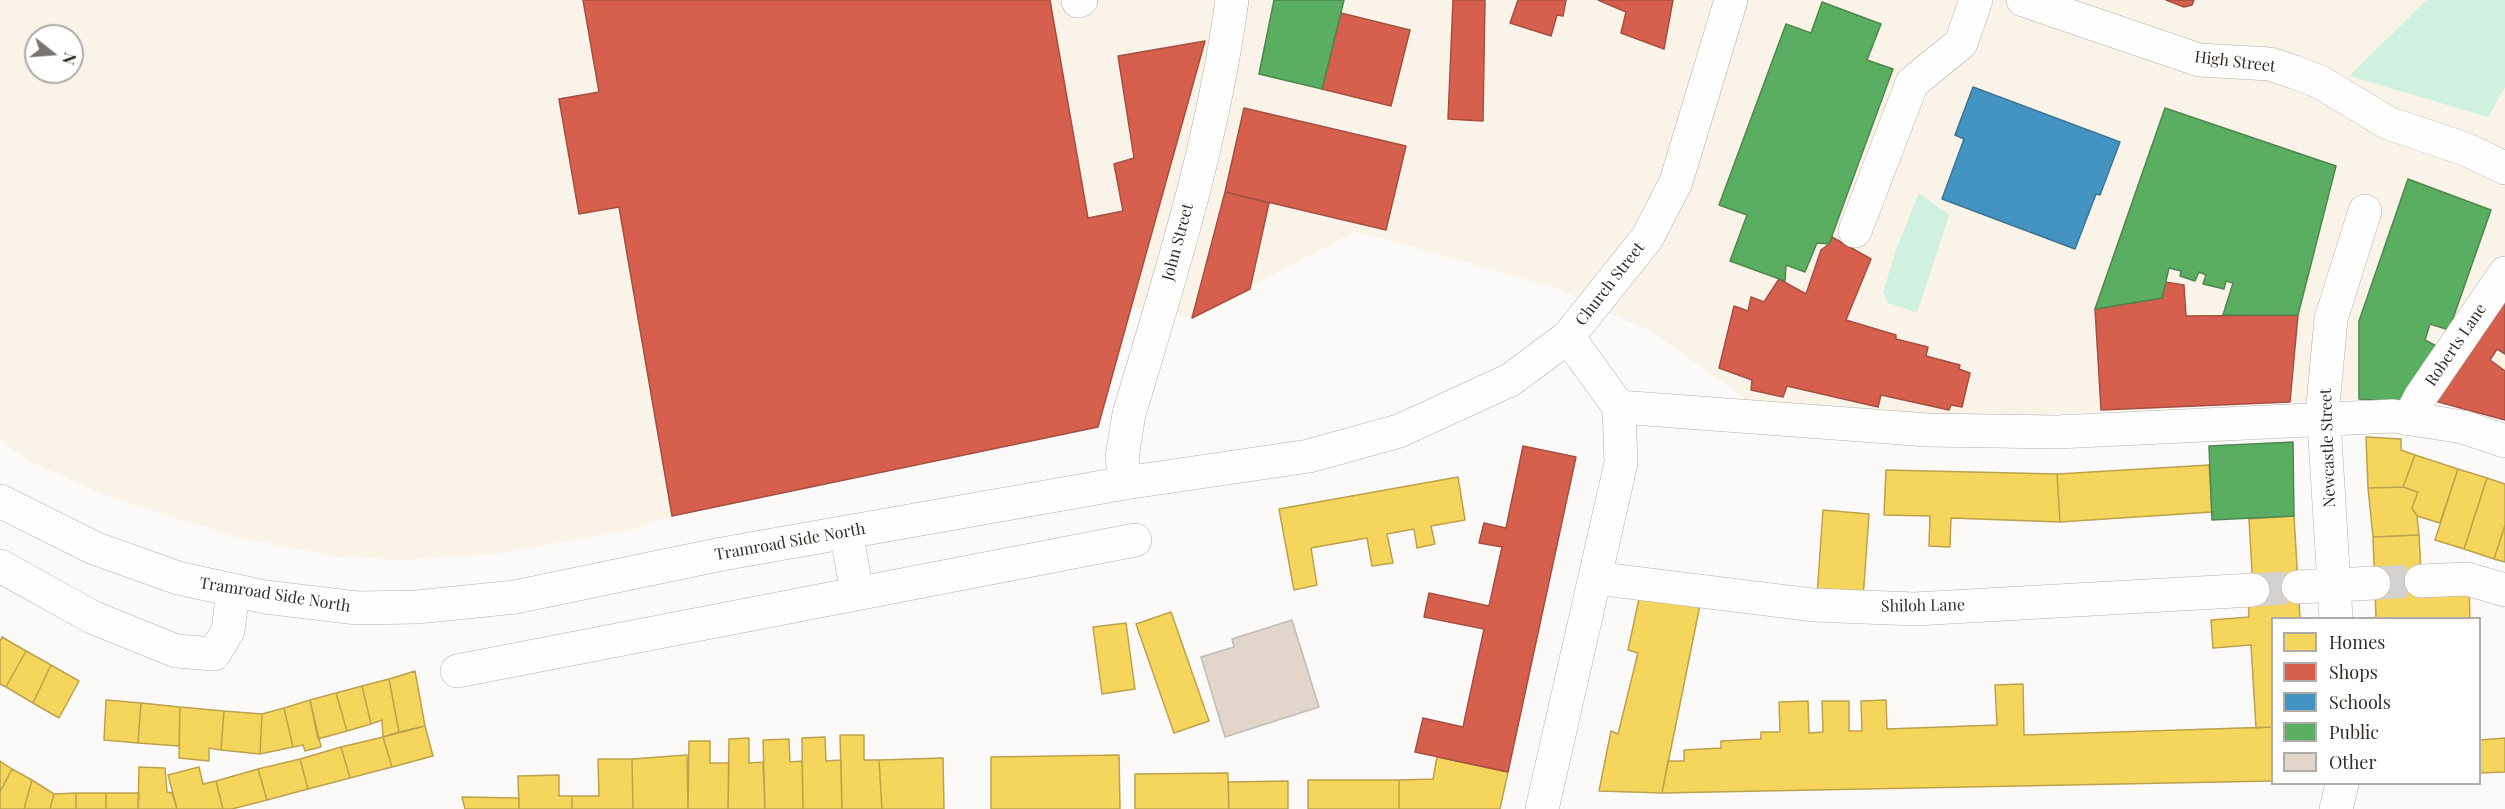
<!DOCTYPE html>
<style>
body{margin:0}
#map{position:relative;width:2505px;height:809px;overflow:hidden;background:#fcfaf8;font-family:"Playfair Display",serif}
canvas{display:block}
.legend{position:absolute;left:2271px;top:617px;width:210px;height:168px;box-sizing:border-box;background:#fff;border:2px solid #aeaba8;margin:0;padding:8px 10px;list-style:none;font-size:18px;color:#342c26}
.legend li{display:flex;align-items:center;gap:12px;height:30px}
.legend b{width:30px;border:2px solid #aeaba8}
.north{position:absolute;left:24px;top:24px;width:60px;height:60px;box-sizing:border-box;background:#fff;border:2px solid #aeaba8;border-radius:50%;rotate:107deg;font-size:16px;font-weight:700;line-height:24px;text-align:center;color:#342c26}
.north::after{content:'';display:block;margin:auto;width:21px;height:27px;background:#7a7470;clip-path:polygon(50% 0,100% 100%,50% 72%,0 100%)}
</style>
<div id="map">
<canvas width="2505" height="809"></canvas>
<ul class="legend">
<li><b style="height:16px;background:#f6d55c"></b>Homes</li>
<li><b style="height:16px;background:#d6604d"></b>Shops</li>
<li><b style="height:16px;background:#4393c3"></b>Schools</li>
<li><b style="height:16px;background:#5aae61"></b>Public</li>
<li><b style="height:16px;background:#e2d6cb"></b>Other</li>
</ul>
<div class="north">N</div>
</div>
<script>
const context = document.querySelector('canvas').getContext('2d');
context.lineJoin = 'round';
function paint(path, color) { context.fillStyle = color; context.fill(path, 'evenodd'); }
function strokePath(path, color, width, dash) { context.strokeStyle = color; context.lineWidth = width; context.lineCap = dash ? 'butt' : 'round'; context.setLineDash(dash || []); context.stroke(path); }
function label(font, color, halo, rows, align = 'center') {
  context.font = font + ' "Playfair Display",serif'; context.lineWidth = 6; context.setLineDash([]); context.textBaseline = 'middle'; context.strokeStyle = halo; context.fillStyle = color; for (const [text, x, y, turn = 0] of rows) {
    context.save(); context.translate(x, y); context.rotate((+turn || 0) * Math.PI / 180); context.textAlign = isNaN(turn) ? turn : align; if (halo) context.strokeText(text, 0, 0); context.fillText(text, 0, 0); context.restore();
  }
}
paint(new Path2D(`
 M0,0H2505V420L2431,400L2359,399L2021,416L1898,413L1745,399L1656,334L1558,289L1356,231L1192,318L1131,306L1098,427L672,516L630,530L502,553L410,560L340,557L235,537L103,495L26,459L0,440ZM36,36H72V72H36Z`), '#faf4e8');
paint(new Path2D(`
 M2427,0H2505V87L2488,117L2349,76Z
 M1919,193L1949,215L1917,313L1888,303L1883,292L1896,250Z`), '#d0f0e0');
const homes = new Path2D(`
 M2366,437L2401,439V450L2415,455L2403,487L2368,488Z
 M2415,455L2458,469L2440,523L2417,516L2412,508L2418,492L2403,487Z
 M2209,465L2212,512L2060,522L2057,474Z
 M2458,469L2487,478L2464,549L2435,540Z
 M1886,470L2057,474L2060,522L1951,518L1950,547L1929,546L1930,516L1884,515Z
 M1458,477L1465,520L1431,526L1435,544L1417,548L1414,529L1387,534L1393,563L1372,566L1367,538L1311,548L1317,585L1294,590L1279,509Z
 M2487,478L2505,484V525L2494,559L2464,549Z
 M2403,487L2418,492L2412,508L2417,516L2419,535L2373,537L2368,488Z
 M1823,510L1869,514L1863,599L1817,596Z
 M2294,516L2300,618H2272V727L2256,728L2251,645L2213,648L2211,620L2249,617L2248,597L2253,590L2249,519Z
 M2505,525V562L2494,559Z
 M2419,535L2422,590L2375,592L2373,537Z
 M2469,587L2470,618H2376L2375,592Z
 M1640,594L1701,600L1662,793L1599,791L1611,731L1618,734L1638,653L1628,650Z
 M1171,612L1209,721L1174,733L1136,624Z
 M1126,623L1135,689L1102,694L1093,627Z
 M2,637L26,651L6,687L0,684V641Z
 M26,651L51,665L33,703L6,687Z
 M51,665L79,681L59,718L33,703Z
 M415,671L425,726L399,732L389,679Z
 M389,679L399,732L383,737L382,720L371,724L362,686Z
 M2023,684L2024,735L2272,727V781L1662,793L1668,761H1684V750L1721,748V741L1761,739V732H1780L1779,702L1808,701L1809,733L1823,732L1822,701H1849V731H1862L1861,701L1886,700L1887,729L1997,725L1995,685Z
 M362,686L371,724L347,731L336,693Z
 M336,693L347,731L318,739L310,700Z
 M106,700L141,703L138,743L104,740Z
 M310,700L321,747L305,751L303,745L293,747L284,708Z
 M141,703L180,707L179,746L138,743Z
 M180,707L224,711L221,750L209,748V761L179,758Z
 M284,708L293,747L260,754L262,714Z
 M224,711L262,714L260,754L221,750Z
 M425,726L433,756L392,767L383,737Z
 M840,735H864V760H879L882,809H842Z
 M383,737L392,767L350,778L341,747Z
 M825,737L826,761L841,760L842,809H803L802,738Z
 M749,738V763L763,762L765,809H728L729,739Z
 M2505,738V772L2480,773V740Z
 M789,739L790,762L802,761L803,809H765L763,740Z
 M689,741H710V763H729L728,809H688Z
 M341,747L350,778L308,789L300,759Z
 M687,755L688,809H633L632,759Z
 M1119,755L1120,809H991V757Z
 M1437,757L1508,772L1500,809H1399V780L1433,779Z
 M943,758L944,809H882L879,760Z
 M300,759L308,789L267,800L258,769Z
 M598,759H632L633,809H572V796H599Z
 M0,761L12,769L0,792Z
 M139,767L165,768L167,792L172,793L177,809H138Z
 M199,767L203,784L216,781L223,809H177L168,775Z
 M12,769L32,780L24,809H0V792Z
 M258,769L267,800L232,809H223L216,781Z
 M1228,773L1229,809H1135V774Z
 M559,775V796H572V809H519L518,776Z
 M32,780L54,794L50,809H24Z
 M1308,780H1399V809H1308Z
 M1288,781V809H1229L1228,782Z
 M76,793V809H50L54,794Z
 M76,793H106V809H76Z
 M106,793H139L138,809H106Z
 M462,797L519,798V809H465Z`);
paint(homes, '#f6d55c');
strokePath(homes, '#bca24c', 1.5);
const shops = new Path2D(`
 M583,0H1050L1088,218L1123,211L1114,164L1134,158L1118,56L1205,41L1098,427L672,516L619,207L579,214L559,99L599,92Z
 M1453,0H1485L1483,121L1448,119Z
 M1518,0H1566L1563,16L1557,15L1551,36L1510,23Z
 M1598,0H1673L1664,49L1621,33L1626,12Z
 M2166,0H2194L2192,5L2184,7Z
 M1341,13L1410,30L1391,106L1322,89Z
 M1244,108L1406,146L1386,230L1225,192Z
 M1225,192L1269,203L1250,289L1192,318Z
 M1832,237L1871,259L1846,320L1896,335V339L1928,347L1926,356L1960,365L1959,369L1970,373L1962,407L1951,405L1949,410L1881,395L1878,407L1787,386L1783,397L1751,390L1752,380L1719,368L1734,306L1748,311L1751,297L1764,302L1779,279L1806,294L1821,250L1829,244Z
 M2165,282L2184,285L2186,316L2298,315L2290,402L2101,410L2095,309L2162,298Z
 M2505,283V354L2497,349L2490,360L2505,371V420L2431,400Z
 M1523,446L1576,457L1508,772L1415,752L1423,718L1463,727L1484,629L1424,617L1429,593L1489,606L1502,547L1479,543L1484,523L1506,528Z`);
paint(shops, '#d6604d');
strokePath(shops, '#a55041', 1.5);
const schools = new Path2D(`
 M1973,87L2120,142L2100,195L2096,194L2075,249L1942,199L1964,139L1955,135Z`);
paint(schools, '#4393c3');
strokePath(schools, '#3e7494', 1.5);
const public = new Path2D(`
 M1274,0H1344L1322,89L1259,74Z
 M1822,2L1881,24L1867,60L1893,69L1829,244L1817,243L1805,272L1786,265L1785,281L1730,261L1747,215L1719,205L1786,24L1811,33Z
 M2165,108L2336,166L2298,315H2223L2233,283L2226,281L2224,289L2203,284L2206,275L2199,272L2195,281L2180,276L2181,271L2169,268L2162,298L2095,309Z
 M2408,179L2491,210L2449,330L2430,324L2425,340L2440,348L2412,403L2359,399V321Z
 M2293,442L2294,516L2212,520L2209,446Z`);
paint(public, '#5aae61');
strokePath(public, '#4f874f', 1.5);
const building = new Path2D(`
 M1292,620L1319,707L1225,737L1201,657L1234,647L1232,639Z`);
paint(building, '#e2d6cb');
strokePath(building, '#c1bcb8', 1.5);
strokePath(new Path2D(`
 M2374,583L2421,581
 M2253,590L2298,587`), '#d4d1ce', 33, [33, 16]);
const minor = new Path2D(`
 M2023,0L2199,60L2270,64L2294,72L2320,82L2388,123L2465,149L2505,168
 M1078,1L1081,0
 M1855,231L1912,83L1961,43L1976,0
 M1619,407L1928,430L2057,432L2393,416L2463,427L2505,441
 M2409,419L2421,396L2505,273
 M1125,483L1122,457L1129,414C1170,278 1213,141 1232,0
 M0,501L94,548L178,578L265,597L357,608L417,607L515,597L722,554L1125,483L1309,456L1399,431L1510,380L1568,337L1647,238L1676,182L1731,0
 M846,532L857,592
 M0,566L92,617L176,651L214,654L228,631L233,590
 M1595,578L1813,605L1915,609L2253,590
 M2421,581L2467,579L2505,590
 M2298,587L2374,583
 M2336,618L2323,405L2331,319L2365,211
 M457,671L1135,540
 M1542,809L1621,463L1619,407L1568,337
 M2336,809L2342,784`);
strokePath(minor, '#b2aeaa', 34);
strokePath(minor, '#fffefe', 33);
label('16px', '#342c26', '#fff', [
 ["High Street",2235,62,7],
 ["John Street",1178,242,-75],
 ["Church Street",1610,284,-52],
 ["Roberts Lane",2456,345,-56],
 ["Newcastle Street",2328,448,-92],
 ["Tramroad Side North",790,542,-10],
 ["Tramroad Side North",275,595,9],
 ["Shiloh Lane",1923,606,-1]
]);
</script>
